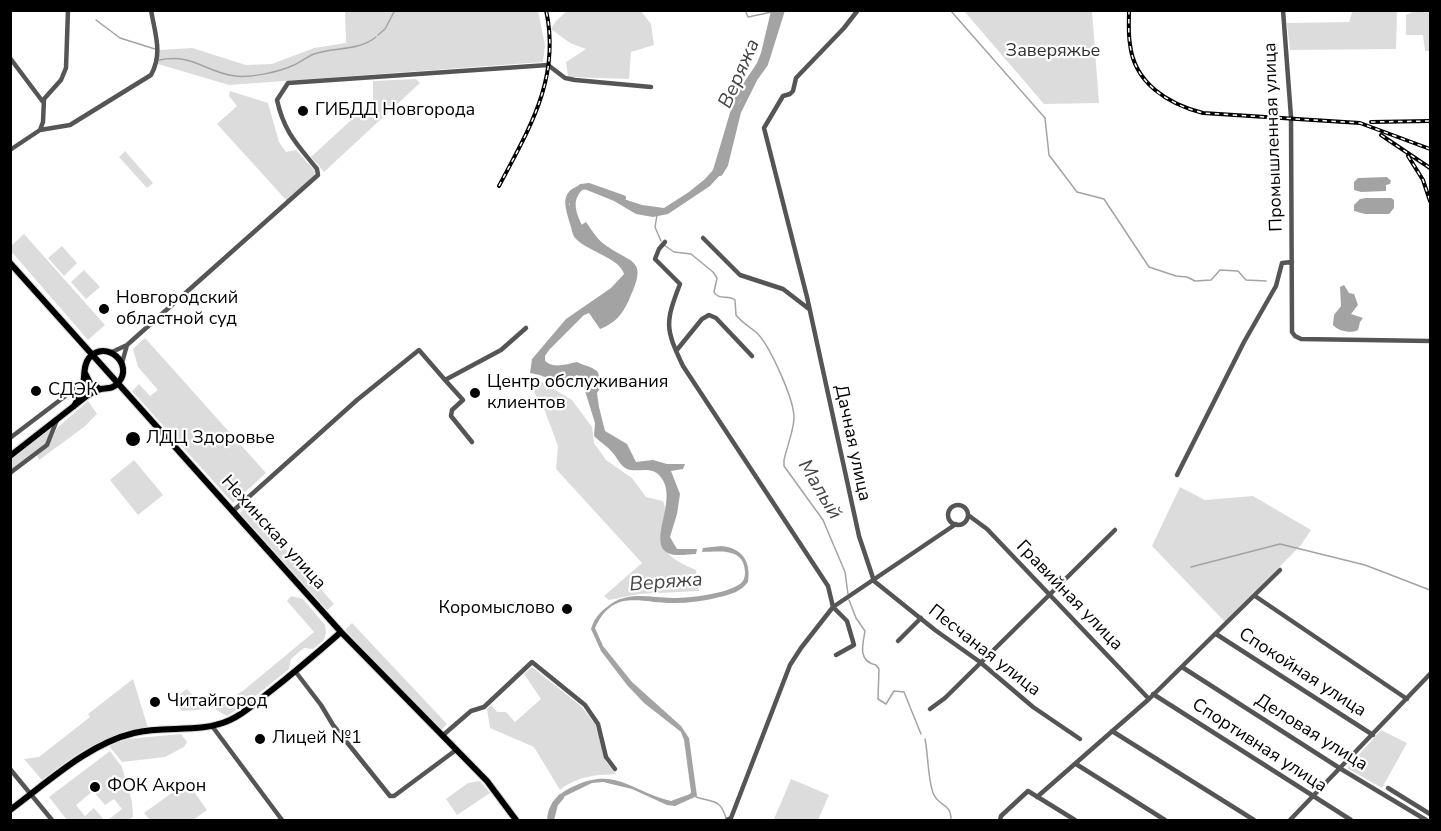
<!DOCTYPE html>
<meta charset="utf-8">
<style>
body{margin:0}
#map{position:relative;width:1441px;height:831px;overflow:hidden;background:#fff;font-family:"Nunito Sans",sans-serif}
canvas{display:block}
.frame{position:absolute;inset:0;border:12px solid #000;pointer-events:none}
</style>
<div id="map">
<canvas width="1441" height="831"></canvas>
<div class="frame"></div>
</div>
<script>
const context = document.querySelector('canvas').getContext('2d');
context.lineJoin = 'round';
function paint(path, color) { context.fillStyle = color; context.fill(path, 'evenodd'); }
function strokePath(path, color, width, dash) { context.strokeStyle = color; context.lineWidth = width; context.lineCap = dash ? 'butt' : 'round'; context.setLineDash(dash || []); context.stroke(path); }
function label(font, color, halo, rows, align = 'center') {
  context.font = font + ' "Nunito Sans",sans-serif'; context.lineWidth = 4.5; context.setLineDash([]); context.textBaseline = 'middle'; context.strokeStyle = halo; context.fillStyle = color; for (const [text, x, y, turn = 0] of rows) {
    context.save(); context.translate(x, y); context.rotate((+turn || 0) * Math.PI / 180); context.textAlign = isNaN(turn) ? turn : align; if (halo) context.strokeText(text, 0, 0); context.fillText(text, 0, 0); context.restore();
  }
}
paint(new Path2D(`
 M1353,10L1397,11L1396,49L1290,50L1287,23L1349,22Z
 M345,11H538L545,45L543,62L229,85L158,64L159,50L192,48L246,65L272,64L314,48L346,43Z
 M567,11H641L651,24L654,45L631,52L629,79L568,77L566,62L586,49L570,43L551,29L556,21Z
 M964,11H1092L1099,103L1044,104Z
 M1415,11H1430V51H1425L1423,35H1406V15Z
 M416,79L420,83L324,172L311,157L373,100V81Z
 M230,91L268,103L279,142L286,152L296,150L315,171L314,177L287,201L217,124L237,106L229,96Z
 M125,151L153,183L147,188L119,157Z
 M24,234L105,325L88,340L11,251V246Z
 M62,246L77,263L64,276L48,258Z
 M84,270L100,287L86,299L71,282Z
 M145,338L266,473L233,503L132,391L139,384L150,396L158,390L138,367L133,349Z
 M532,376L572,400L592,427L594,443L606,460L632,478L646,497L663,501C666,508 665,513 664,520C658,552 669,558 696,570L699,591L639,594L609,600L604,596L642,563L556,469L558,446L545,411L526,379Z
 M88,401L97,414L84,427L39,460L37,455L48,446L57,428Z
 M52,427L45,445L11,471V459Z
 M134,460L163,495L138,515L110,480Z
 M1180,487L1205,500L1253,496L1311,530L1301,545L1225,622L1152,546Z
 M247,506L334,604L327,610L240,513Z
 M291,596L303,599L325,625L326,633L324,640L313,649L304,648L291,659L289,669L248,702L227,716L215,709L244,690L314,632L287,601Z
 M352,623L447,724L440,731L345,630Z
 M532,667L582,707L595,724L606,762L616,774C594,775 578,776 560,790L534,747L490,728L487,709L491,705L497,712H506L515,722L541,699L524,674Z
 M133,679L148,728C99,737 80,751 42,780L24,759L39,757L90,717L88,714Z
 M187,689C194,698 200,700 211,701L213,705L198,710L182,711L173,699Z
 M1381,730L1407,743L1382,788L1347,768Z
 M181,734L187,742L184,747L165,757L122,762L109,746L127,739Z
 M110,751L122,767L132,802L133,817L128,820H108L122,809L114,799L105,805L93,791L76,805L85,816L94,808L104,820H67L49,797Z
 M791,779L829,795L818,820L774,819Z
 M480,781L490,793L457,815L446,799L468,783Z
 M187,782L207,810L193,820H150L144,813Z`), '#dcdcdc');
paint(new Path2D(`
 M771,11H781L763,69L752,81L739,103L724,166L721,174L710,186L668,214L653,217L636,214L614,201L582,188L575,192L569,204L578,227L586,222C591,229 597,239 604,244C632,265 649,257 629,300C622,315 615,323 600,329L589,313L584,315L549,350L545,356V361C554,369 566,364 577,362C586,367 588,364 598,372L601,387L597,393L599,407L605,431L627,444L636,462L653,460L667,464H685L683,469L671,471L680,494L677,514L670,537L677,549H697L696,554C688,554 676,557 668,553C646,542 681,497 659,475C650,466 637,473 627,469C620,466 617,457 612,452C607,446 600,442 594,436L595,423L581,378L577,375C554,388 552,376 530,373L532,359L566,319L611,288L624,274C620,258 588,252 575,238C572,234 572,229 570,224C566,208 558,192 581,185L642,205L664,208L689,192L705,179L713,170L735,96L757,63L761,53Z
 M1387,177L1391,181L1390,184L1386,185V191L1361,192L1354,190V182L1358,178Z
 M1366,198H1391L1394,200V208L1389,214H1365L1354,211V205L1360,199Z
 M1344,285L1349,293L1354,294L1358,305L1351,314L1363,318L1360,322L1358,330C1351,334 1338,331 1333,325L1334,315L1341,306L1340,287Z
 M721,546C743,548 751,562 748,582C740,592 732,594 720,597C704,601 689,603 673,603C640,603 613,588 595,628L603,646L632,682L681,726L689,738L697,796L675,806L667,805L632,789L603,782L592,783L559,799L554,807L550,820H547C548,805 555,796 570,788C616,765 629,791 671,801L690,794L691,792L684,740L681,732L644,703L627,685L601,651L591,629C594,619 599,613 607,607C627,590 649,598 673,598C691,598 725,594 740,584C744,581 745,577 745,572C744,547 719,552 702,552L703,548Z`), '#a3a3a3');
strokePath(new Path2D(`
 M745,10L748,17L772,12
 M950,10L1045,118L1049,155L1077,192L1104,199L1149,267L1176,276L1187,277L1195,281L1211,280L1220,270L1238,271L1246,280L1266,281
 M96,20L120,38L155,49
 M378,35L385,29L395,10
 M159,60C194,53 204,72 235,76C251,78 279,72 294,65C300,62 307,57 314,54C334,47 359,51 376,37
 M657,215L655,227L661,241
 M664,245L674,252L691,254L713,272L717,278L714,292C719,301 728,294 735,300L736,315C742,323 750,327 757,333C770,346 795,401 794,419C793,432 787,447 784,460V466L823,520L845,572L848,594
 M1191,567L1280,544L1365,565L1430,590
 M849,600L856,618L865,631C863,644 857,661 876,665L879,669L878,699L886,704L894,691L904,692L921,734
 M925,739C928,752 928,784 934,795C940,807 951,803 951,820
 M696,797C713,803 720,798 726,818`), '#a3a3a3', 1.5);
strokePath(new Path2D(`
 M720,173L725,165L738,112L755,78L765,64L782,10
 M582,232C574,217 566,200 581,187L589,186L623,198
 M551,820L555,804L561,797`), '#a3a3a3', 6);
const major = new Path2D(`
 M10,263L341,632L487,781L516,820
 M85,373L90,383L100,389
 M10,456L88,395C92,393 96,390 101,389C108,388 113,389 118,383C135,365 106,338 89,358C83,365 85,376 83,385C82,393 78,399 74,406
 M10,810C48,782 88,744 134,733C166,725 200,734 230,720C242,715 253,705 263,697C290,676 316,654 341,632`);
strokePath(major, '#dbdbdb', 8);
strokePath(new Path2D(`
 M858,10L844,28L796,78L793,91L790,94L783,96L764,128L807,297L859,536L874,581L935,630L980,662L1033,707L1080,739
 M1283,10L1291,117L1292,332L1295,336L1301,339L1430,341
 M10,58L43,102
 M40,130L43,122L44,99L61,80L66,68L68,10
 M10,150L40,130L70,125L151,75C163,53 155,34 151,10
 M703,238L740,275L783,289L809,309
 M665,242L659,249L655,259L680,284C665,323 665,328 683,366L828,586L833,607L847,621L854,645L836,655
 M676,351L702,319L709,315L716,318L752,356
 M112,352L127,345L318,175L317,169C297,144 284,132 277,100L288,83L548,65L565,78L575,80L651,87
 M122,363L127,345
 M445,380L463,400L452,410L451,416L472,442
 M10,438L76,388L82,391
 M10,473L47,445L57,420
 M1177,475L1244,342L1276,286L1282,263L1292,262
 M948 515a10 10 0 1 1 20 0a10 10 0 1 1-20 0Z
 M233,511L357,400L419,350L445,380L501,350L526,328
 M968,515L987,529L1149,699
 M1255,596L1407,699
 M1216,634L1373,735
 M898,641L921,618
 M1182,667L1341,769L1426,820
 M295,671L321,705L333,725L390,796H394L456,750
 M1153,694L1351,820
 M930,709L945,698L1115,530
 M212,726L282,820
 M1112,731L1254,820
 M442,736L471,711L484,707L532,662L585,705L598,724L606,757L615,769
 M1076,764L1165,820
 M10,769L52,820
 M1388,788L1430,814
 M1037,797L1149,699L1280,570
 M727,820L731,818L790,665L801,648L833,607L956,524
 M1000,820L1001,816L1028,791L1075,820
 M1290,820L1430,674`), '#555', 4.5);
strokePath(major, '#000', 6);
const rail = new Path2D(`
 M1129,10C1129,21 1128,33 1130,44C1134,83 1168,104 1203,113L1360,123L1430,149
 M1371,122L1430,121
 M1381,135L1430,168
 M1408,156L1423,180L1430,201
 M499,186C529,129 561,78 546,10`);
strokePath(rail, '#000', 4);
strokePath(rail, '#fff', 1.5, [4.5]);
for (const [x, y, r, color] of [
 [303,111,6,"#000"],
 [104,309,6,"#000"],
 [36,391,6,"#000"],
 [475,393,6,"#000"],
 [133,439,8,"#000"],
 [567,609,6,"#000"],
 [155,702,6,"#000"],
 [260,739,6,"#000"],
 [95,787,6,"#000"]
]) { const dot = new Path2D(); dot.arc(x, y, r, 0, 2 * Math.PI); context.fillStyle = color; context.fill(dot); strokePath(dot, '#fff', 2); }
label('18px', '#333', '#fff', [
 ["Заверяжье",1053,52]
]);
label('18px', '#000', '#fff', [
 ["ГИБДД Новгорода",315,111],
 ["Новгородский",116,299],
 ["областной суд",116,320],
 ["Центр обслуживания",487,383],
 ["клиентов",487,404],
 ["СДЭК",48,391],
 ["ЛДЦ Здоровье",146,439],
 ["Коромыслово",555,609,"right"],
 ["Читайгород",167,702],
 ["Лицей №1",272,739],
 ["ФОК Акрон",107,787]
], 'left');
label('18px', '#000', '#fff', [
 ["Промышленная улица",1274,137,-92],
 ["Дачная улица",852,443,78],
 ["Нехинская улица",273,533,48],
 ["Гравийная улица",1069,596,46],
 ["Песчаная улица",984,651,38],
 ["Спокойная улица",1302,673,33],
 ["Деловая улица",1311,733,32],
 ["Спортивная улица",1259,746,33]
]);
label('italic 20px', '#444', '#fff', [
 ["Веряжа",740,74,-66],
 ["Малый",819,490,59],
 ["Веряжа",666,583,-4]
]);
</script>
